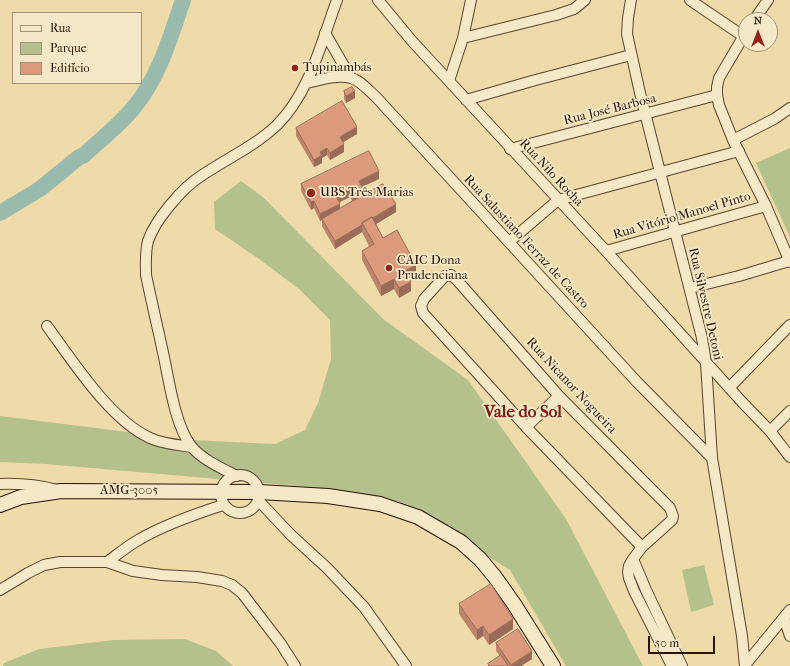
<!DOCTYPE html>
<meta charset="utf-8">
<style>
body{margin:0}
#map{position:relative;width:790px;height:666px;overflow:hidden;background:#eedba9;font-family:"IM FELL French Canon",serif}
canvas{display:block}
.legend{position:absolute;left:12px;top:12px;width:130px;height:72px;box-sizing:border-box;background:#f4e8c7;border:1px solid #a3927a;margin:0;padding:5px 7px;list-style:none;font-size:12px;color:#2a1207}
.legend li{display:flex;align-items:center;gap:8px;height:20px}
.legend b{width:20px;border:1px solid #a3927a}
.north{position:absolute;left:738px;top:12px;width:40px;height:40px;box-sizing:border-box;background:#f4e8c7;border:1px solid #a3927a;border-radius:50%;rotate:0deg;font-size:11px;font-weight:700;line-height:16px;text-align:center;color:#2a1207}
.north::after{content:'';display:block;margin:auto;width:14px;height:18px;background:#8f2418;clip-path:polygon(50% 0,100% 100%,50% 72%,0 100%)}
.scale{position:absolute;left:648px;top:636px;width:67px;height:18px;box-sizing:border-box;border:2px solid #2a1207;border-top:0;padding-left:5px;font-size:12px;line-height:14px;white-space:nowrap;color:#2a1207;-webkit-text-stroke:3px #f4e8c7;paint-order:stroke}
</style>
<div id="map">
<canvas width="790" height="666"></canvas>
<ul class="legend">
<li><b style="height:5px;background:#f4e8c7"></b>Rua</li>
<li><b style="height:11px;background:#b4c18c"></b>Parque</li>
<li><b style="height:11px;background:#dc9a7d"></b>Edifício</li>
</ul>
<div class="north">N</div>
<div class="scale">50 m</div>
</div>
<script>
const context = document.querySelector('canvas').getContext('2d');
context.lineJoin = 'round';
function paint(path, color) { context.fillStyle = color; context.fill(path, 'evenodd'); }
function strokePath(path, color, width, dash) { context.strokeStyle = color; context.lineWidth = width; context.lineCap = dash ? 'butt' : 'round'; context.setLineDash(dash || []); context.stroke(path); }
function label(font, color, halo, rows, align = 'center') {
  context.font = font + ' "IM FELL French Canon",serif'; context.lineWidth = 3.5; context.setLineDash([]); context.textBaseline = 'middle'; context.strokeStyle = halo; context.fillStyle = color; for (const [text, x, y, turn = 0] of rows) {
    context.save(); context.translate(x, y); context.rotate((+turn || 0) * Math.PI / 180); context.textAlign = isNaN(turn) ? turn : align; if (halo) context.strokeText(text, 0, 0); context.fillText(text, 0, 0); context.restore();
  }
}
paint(new Path2D(`
 M790,148V237L756,163Z
 M241,181L263,197L383,319L468,380L566,519L643,666H566L510,570L452,534L412,507L297,486L46,464L0,462V416L191,440L275,444L305,430L318,403L331,359L330,320L299,289L259,259L215,229L214,202Z
 M704,565L714,605L691,612L682,570Z
 M185,639L216,651L233,666H3L4,663L39,649L114,640Z`), '#b4c18c');
strokePath(new Path2D(`
 M0,213L40,189L78,158L84,155C101,139 121,124 135,106C159,77 171,35 183,0`), '#9abaae', 16);
const minor = new Path2D(`
 M378,0L412,41L606,251L742,402L770,431L790,457
 M631,0L628,18L627,34L640,93L702,338L706,363L712,458L742,636L745,666
 M690,0L743,36
 M754,20L768,0
 M746,32L719,78L717,87V95L719,105L733,140L766,206L790,262
 M325,33L351,78
 M463,38L556,15L574,9L585,0
 M449,81L463,38L471,0
 M307,83C320,80 337,74 351,78C360,80 369,91 376,97L637,382L712,458
 M466,100L532,81L631,55
 M733,140L774,119L790,108
 M510,149L717,95
 M509,242L558,200L739,151
 M606,251L766,206
 M690,288L739,276L789,261
 M47,326C72,360 110,420 150,438C163,444 177,445 192,447
 M729,388L790,325
 M526,427L559,396
 M770,431L790,411
 M221 494a19 19 0 1 1 38 0a19 19 0 1 1-38 0Z
 M237,476C223,469 201,459 191,446C176,426 170,387 165,362C159,333 152,304 146,275C146,264 145,252 148,241C155,220 182,188 201,176C226,159 255,146 277,125C310,92 321,43 337,0
 M0,484C20,483 38,485 58,490
 M258,500L291,535L327,568L364,607L406,666
 M642,547L526,427L423,313L421,306L424,299L445,276L451,275L456,279L559,396L670,508L673,516L672,520L642,547L633,559L629,566L628,572L629,578L634,591L672,666
 M633,559L646,590L682,666
 M107,562C118,554 129,545 140,539C166,524 195,514 223,505
 M0,590L28,573L44,565L60,562H107L133,571L162,575L197,577L222,581L232,585L242,593L281,644L295,666
 M784,618L790,636
 M745,665L790,610`);
const secondary = new Path2D(`
 M0,505L21,497L61,491L259,492L328,496L380,504L418,517L461,542L480,559L495,577L514,604L553,666`);
strokePath(minor, '#5b4430', 12);
strokePath(secondary, '#2a1207', 16);
strokePath(minor, '#f4e8c7', 10);
strokePath(secondary, '#f4e8c7', 14);
paint(new Path2D(`
 M344,91L355,98L346,103L344,99Z
 M296,128L357,134L343,142L344,152L330,160L327,155L322,158V163L314,167L296,136Z
 M379,179L362,187L363,195L396,212L376,224L383,238L416,275L409,279L411,291L399,298L394,289L381,296L362,260V251L369,246L362,232L335,249L322,226V220L320,221L314,208L311,210L301,191V184ZM350,197L352,201L340,209L339,202Z
 M459,604L513,629L489,645L483,636L477,640L459,614Z
 M496,643L532,659L521,666H488V664L500,656L496,651Z`), '#bd846c');
paint(new Path2D(`
 M355,91V98L346,103V96Z
 M357,127V134L340,144V137Z
 M344,144V152L330,160V153Z
 M327,148V155L322,158V163L314,167V160L320,152Z
 M379,171V179L359,188V181Z
 M350,189V197L336,204V196Z
 M363,189V196L353,202V194Z
 M314,201V208L311,210V202Z
 M340,204V211L322,219V220L320,221V214Z
 M396,204V212L366,230L362,225Z
 M362,225V232L335,249V241Z
 M416,265V275L405,281V271Z
 M394,279V289L381,296V286Z
 M411,282V291L399,298V288Z
 M513,619V629L489,645V635Z
 M483,626V636L477,640V630Z
 M532,651V659L521,666H511Z`), '#9a6c58');
const building = new Path2D(`
 M352,87L355,91L346,96L344,91Z
 M342,101L357,127L340,137L344,144L330,153L327,148L320,152L322,155L314,160L296,128Z
 M369,151L379,171L359,181L363,189L353,194L350,189L336,196L340,204L320,214L314,201L311,202L301,184Z
 M383,184L396,204L373,218L372,217L362,223V225L335,241L322,219Z
 M372,217L383,238L397,230L416,265L405,271L411,282L399,288L394,279L381,286L362,251L374,244L362,223Z
 M491,584L513,619L489,635L483,626L477,630L459,604Z
 M518,629L532,651L511,665L496,643Z
 M501,655L508,666H490L488,664Z`);
paint(building, '#dc9a7d');
strokePath(building, '#9a6c58', 1);
for (const [x, y, r, color] of [
 [295,68,4,"#8f2418"],
 [311,193,5,"#8f2418"],
 [389,268,4,"#8f2418"]
]) { const dot = new Path2D(); dot.arc(x, y, r, 0, 2 * Math.PI); context.fillStyle = color; context.fill(dot); strokePath(dot, '#f4e8c7', 1.5); }
label('13px', '#2a1207', '#f4e8c7', [
 ["Tupinambás",303,68],
 ["UBS Três Marias",320,193],
 ["CAIC Dona",397,261],
 ["Prudenciana",397,276]
], 'left');
label('13px', '#2a1207', '#f4e8c7', [
 ["Rua José Barbosa",610,110,-14],
 ["Rua Nilo Rocha",551,173,47],
 ["Rua Vitório Manoel Pinto",682,216,-16],
 ["Rua Salustiano Ferraz de Castro",526,242,47],
 ["Rua Silvestre Detoni",705,304,77],
 ["Rua Nicanor Nogueira",571,386,47],
 ["AMG-3005",129,491]
]);
label('bold 17px', '#7a1f14', '#f4e8c7', [
 ["Vale do Sol",523,413]
]);
</script>
